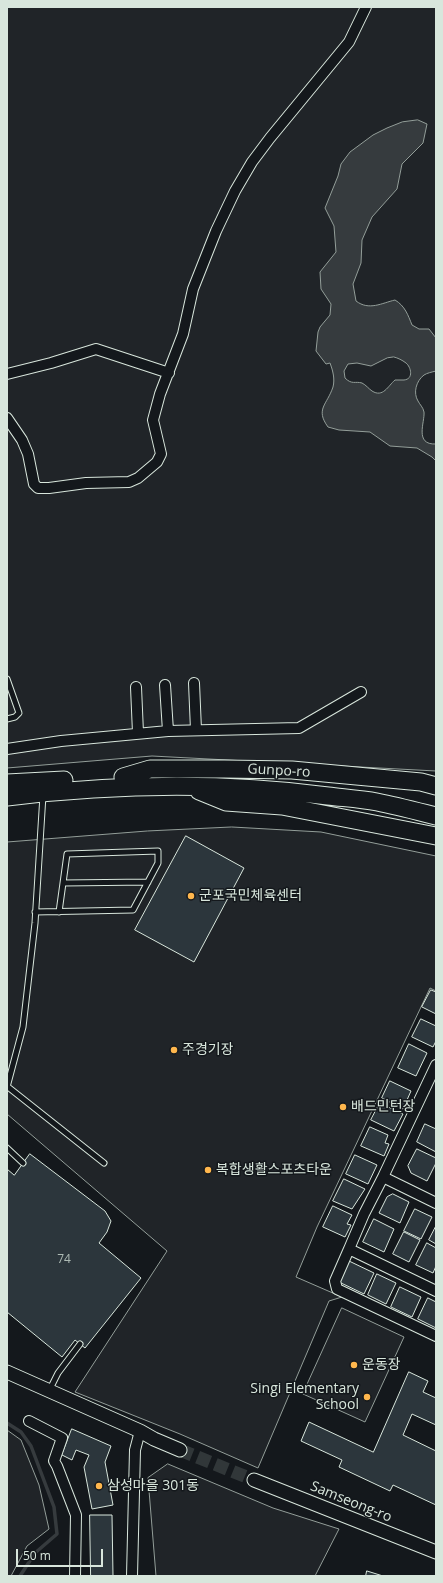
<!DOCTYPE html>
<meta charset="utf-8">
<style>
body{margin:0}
#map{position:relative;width:443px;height:1583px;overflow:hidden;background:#14181c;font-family:"Open Sans",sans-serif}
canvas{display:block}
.frame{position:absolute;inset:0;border:8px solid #d8e6dc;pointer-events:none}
.scale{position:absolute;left:16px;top:1549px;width:87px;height:18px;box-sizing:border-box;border:2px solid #d8e6dc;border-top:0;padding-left:5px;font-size:12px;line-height:14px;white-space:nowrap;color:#d8e6dc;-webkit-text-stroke:3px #14181c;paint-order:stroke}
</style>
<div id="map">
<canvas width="443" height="1583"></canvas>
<div class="frame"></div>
<div class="scale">50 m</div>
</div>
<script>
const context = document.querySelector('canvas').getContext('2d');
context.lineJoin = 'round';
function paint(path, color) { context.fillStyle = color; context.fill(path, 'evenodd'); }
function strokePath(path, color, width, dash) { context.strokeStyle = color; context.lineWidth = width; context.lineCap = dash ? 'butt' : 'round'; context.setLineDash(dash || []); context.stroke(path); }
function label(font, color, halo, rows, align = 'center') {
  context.font = font + ' "Open Sans","Noto Sans KR",sans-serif'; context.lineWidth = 3; context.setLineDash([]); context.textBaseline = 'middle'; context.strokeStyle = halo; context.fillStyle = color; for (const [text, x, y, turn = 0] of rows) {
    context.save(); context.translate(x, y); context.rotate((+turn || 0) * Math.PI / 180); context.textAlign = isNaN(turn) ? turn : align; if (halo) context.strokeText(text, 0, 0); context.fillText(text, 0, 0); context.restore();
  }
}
const green = new Path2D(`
 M7,7H436V771L152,756L7,768Z
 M232,827L321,832L436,856V991L430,988L317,1227L296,1277L342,1297L329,1301L258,1468L180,1434L75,1392L167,1251L7,1114V842L147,831Z
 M342,1308L404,1337L365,1422L303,1394Z
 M7,1430L21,1440L39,1485L49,1529L27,1546L11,1576H7Z
 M168,1464L273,1508L339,1529L315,1576H156L148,1478Z`);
paint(green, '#202428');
strokePath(green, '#939e99', 1);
const water = new Path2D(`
 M418,120L427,124L423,143L402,164L397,189L372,217L362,240L361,263L353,284L356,301C369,311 382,303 395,300C405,306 408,315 412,325L419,329H429L436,338V371C432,372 427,373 424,375C416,381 413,393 418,401C420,405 423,407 424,412C425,422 414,445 436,444V461L432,457L417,448L390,446L370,432L339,430L328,427C315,409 327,405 333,387C335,379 333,371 330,363L326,364L316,351L318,332L320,327L330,315L331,304L321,289L320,272L336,252L334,226L325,208L338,176L341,164L350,152L373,135L387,128L402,122ZM394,357C398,358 402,360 406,363C411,367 414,379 404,380C401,380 398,380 395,380C388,386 383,398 372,391C369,389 366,385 362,383C355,381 352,385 345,378L344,371L348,364L357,363L371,366L387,358Z`);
paint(water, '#363b3e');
strokePath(water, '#939e99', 1);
strokePath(new Path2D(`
 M7,1423L21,1432L31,1446L54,1507L57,1534L35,1553L20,1576`), '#363b3e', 3.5);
const building = new Path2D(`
 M186,836L244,868L194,962L135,930Z
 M431,990L436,992V1014L422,1007Z
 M421,1019L436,1026V1041L433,1047L412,1037Z
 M409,1044L427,1053L416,1076L398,1068Z
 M390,1081L411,1091L403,1109L382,1098Z
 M380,1103L403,1114L394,1131L371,1120Z
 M425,1124L436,1129V1152L417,1142Z
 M370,1127L388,1135L385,1143L389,1144L384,1156L361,1146Z
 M417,1149L436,1158V1163L427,1181L411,1173L408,1166Z
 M30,1154L105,1211L111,1221L107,1232L99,1243L141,1278L85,1348L75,1340L62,1357L7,1312V1169L14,1175Z
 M355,1155L377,1165L368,1184L346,1174Z
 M344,1179L365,1189L352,1209L333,1201Z
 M393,1194L409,1202L400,1223L379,1213L387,1197Z
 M333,1206L352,1215L347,1224L351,1225L345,1237L323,1227Z
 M415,1209L432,1217L421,1239L404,1231Z
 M374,1219L394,1229L384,1252L363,1242Z
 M436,1226V1244L429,1240Z
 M404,1232L420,1240L409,1262L393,1254Z
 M427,1243L436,1248V1266L433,1273L416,1265Z
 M349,1261L374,1273L364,1294L339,1282Z
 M377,1274L396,1283L386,1304L368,1295Z
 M400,1287L421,1297L412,1317L391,1307Z
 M428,1298L436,1302V1328L418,1319Z
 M409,1372L428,1381L423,1392L436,1398V1425L412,1414L403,1435L436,1451V1505L393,1485L390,1491L339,1467L342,1460L301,1441L309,1422L373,1452Z
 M72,1429L111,1446L105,1462L113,1505L92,1509L84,1467L89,1455L76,1450L72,1460L62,1455Z
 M90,1515H112L113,1576H91Z
 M367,1571L383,1576H366Z`);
paint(building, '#2c363c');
strokePath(building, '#d8e6dc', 1);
strokePath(new Path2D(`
 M180,1450L254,1480`), '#313739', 13, [13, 6]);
const service = new Path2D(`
 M7,679L19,713L15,717L7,719
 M63,883L148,882
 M35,912L133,910L158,863V851L67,854L59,912
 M7,1087L23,1027L35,923L43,795
 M8,1087L104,1163
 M7,1148L23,1163
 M50,1389L58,1373L80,1344`);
const minor = new Path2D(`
 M7,374L51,363L96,349L169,373
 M7,418L22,440L28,454L34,484L38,488H49L86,483L129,482L138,478L157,462L161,454L153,420L160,394L183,334L193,289L216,231L235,191L252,162L270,138L349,42L366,7
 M194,683L196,730
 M165,685L168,731
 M136,687L138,733
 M7,749L61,741L168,731L299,728L361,692
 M436,1065L383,1177L364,1214L349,1249L436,1291
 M383,1177L436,1203
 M349,1249L335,1281L337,1289L436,1336
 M29,1421L62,1438L54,1461L57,1466L76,1515L75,1576
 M132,1576L135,1450L140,1431`);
const tertiary = new Path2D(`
 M7,1372L140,1431L154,1439L180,1450
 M254,1480L436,1552`);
const primary = new Path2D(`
 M123,777L150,769H224L292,770L421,782L436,786
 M7,783L64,780
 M199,791L226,802L282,806L436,836
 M7,797C114,784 222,782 328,796C345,798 361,799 377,802C397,806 416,811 436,816`);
strokePath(service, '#d8e6dc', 7);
strokePath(minor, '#d8e6dc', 12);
strokePath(tertiary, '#d8e6dc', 15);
strokePath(primary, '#d8e6dc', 19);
strokePath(service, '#14181c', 5);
strokePath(minor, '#14181c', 10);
strokePath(tertiary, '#14181c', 13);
strokePath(primary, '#14181c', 17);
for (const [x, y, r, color] of [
 [191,896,4,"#ffb74d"],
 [174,1050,4,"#ffb74d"],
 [343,1107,4,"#ffb74d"],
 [208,1170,4,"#ffb74d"],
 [354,1365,4,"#ffb74d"],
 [367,1397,4,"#ffb74d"],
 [99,1486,4,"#ffb74d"]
]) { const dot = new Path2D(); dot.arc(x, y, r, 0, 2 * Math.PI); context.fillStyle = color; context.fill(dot); strokePath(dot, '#14181c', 1.5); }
label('12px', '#adbab4', null, [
 ["74",64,1260]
]);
label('14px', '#d8e6dc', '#14181c', [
 ["Gunpo-ro",279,771,3],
 ["Samseong-ro",351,1502,22]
]);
label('14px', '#d8e6dc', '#14181c', [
 ["군포국민체육센터",199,896],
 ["주경기장",182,1050],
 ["배드민턴장",351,1107],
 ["복합생활스포츠타운",216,1170],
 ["운동장",362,1365],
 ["Singi Elementary",359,1389,"right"],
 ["School",359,1405,"right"],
 ["삼성마을 301동",107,1486]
], 'left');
</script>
